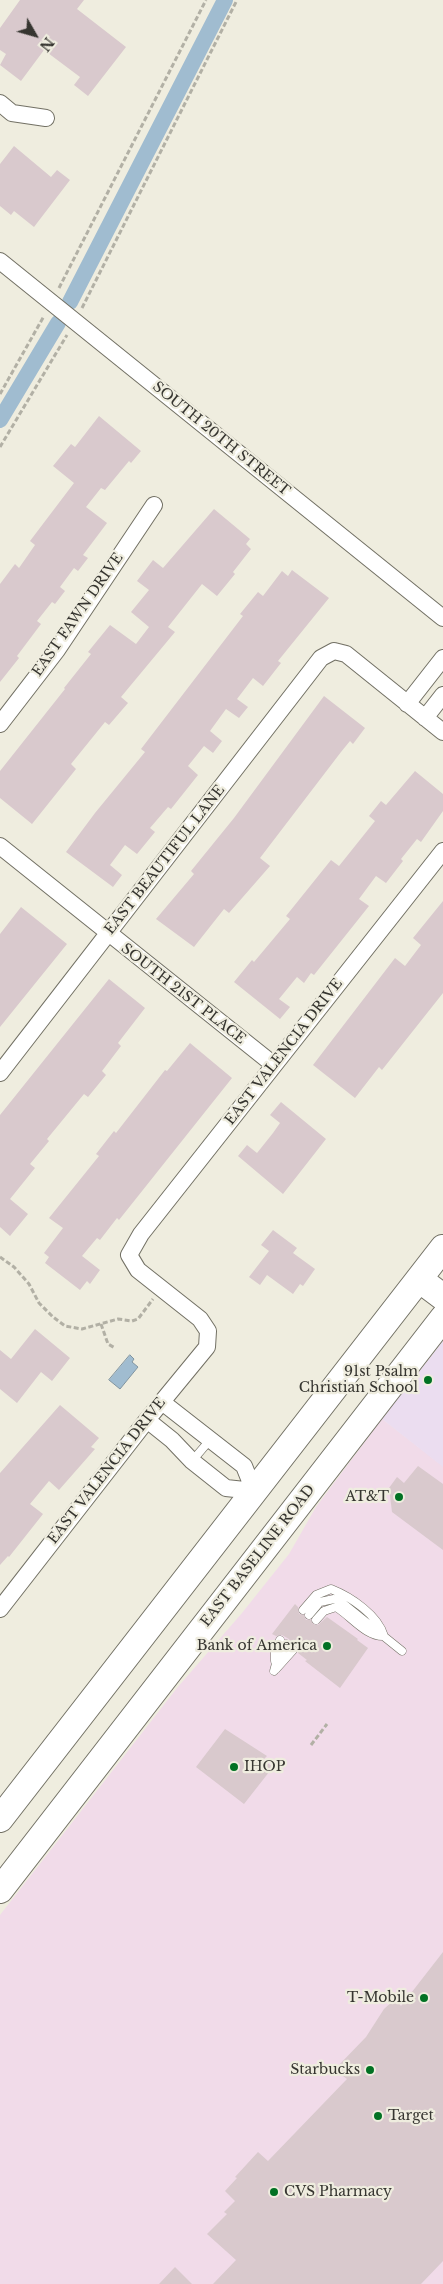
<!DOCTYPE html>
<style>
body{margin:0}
#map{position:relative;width:443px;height:2284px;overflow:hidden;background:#efeddf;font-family:"Libre Baskerville",serif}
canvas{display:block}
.north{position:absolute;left:10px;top:10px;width:50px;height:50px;-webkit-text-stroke:4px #efeddf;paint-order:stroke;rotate:128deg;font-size:14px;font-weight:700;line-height:20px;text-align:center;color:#363530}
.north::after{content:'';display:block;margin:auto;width:18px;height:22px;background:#363530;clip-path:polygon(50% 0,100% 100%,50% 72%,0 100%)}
</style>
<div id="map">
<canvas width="443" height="2284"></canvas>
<div class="north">N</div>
</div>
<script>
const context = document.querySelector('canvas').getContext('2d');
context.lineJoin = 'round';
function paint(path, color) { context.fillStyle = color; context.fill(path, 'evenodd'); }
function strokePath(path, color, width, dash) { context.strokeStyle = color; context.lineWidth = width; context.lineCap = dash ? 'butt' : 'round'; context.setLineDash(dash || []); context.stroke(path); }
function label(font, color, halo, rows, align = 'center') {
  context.font = font + ' "Libre Baskerville",serif'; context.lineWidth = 4.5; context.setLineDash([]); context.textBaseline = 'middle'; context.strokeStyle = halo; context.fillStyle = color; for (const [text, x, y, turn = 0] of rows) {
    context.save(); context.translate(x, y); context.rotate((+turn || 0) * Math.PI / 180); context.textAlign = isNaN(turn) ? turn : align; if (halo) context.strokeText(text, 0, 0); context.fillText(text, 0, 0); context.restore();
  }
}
paint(new Path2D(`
 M382,1419L443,1466V2284H0V1915L177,1688L242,1613L289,1554L316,1507Z`), '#f1dbe9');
paint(new Path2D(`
 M443,1341V1467L382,1419Z`), '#ebddf0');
const water = new Path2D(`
 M130,1355L134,1359L132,1362L138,1367L120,1389L109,1380Z`);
paint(water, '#a0bcd0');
strokePath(water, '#8094a0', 1);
strokePath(new Path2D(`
 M70,302L225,0
 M0,420L58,323`), '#a0bcd0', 16);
paint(new Path2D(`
 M20,0H84L77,9L126,47L88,96L74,85L80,77L44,50L21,81L0,65L6,54L0,50V28Z
 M14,146L51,177L57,170L70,180L34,227L14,211L11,215L0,206V164Z
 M99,416L141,451L131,463L129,461L105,490L101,488L86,507L107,523L83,555L88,558L78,571L74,568L60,587L65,591L55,604L52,602L37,621L41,624L17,656L19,658L0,682V584L15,564L19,568L35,545L30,541L74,483L53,466L71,444L75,447Z
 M214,509L250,539L246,544L251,549L233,572L235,574L217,596L202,584L168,627L175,632L121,697L128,703L109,725L105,722L71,764L76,769L32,824L0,798V771L65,689L64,688L91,654L88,652L110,625L136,644L149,627L131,612L149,590L137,581L153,560L163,568Z
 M292,570L329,598L278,661L281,663L263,686L253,678L237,699L248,707L239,718L226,709L210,731L222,741L213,753L204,746L188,766L198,775L171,809L168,807L150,828L155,832L137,854L125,845L110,865L122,875L113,887L66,852L95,813L145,752L141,749L243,616L240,614L258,592L263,596L282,571L288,576Z
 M324,696L365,728L353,744L350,741L341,752L260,858L270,866L229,913L224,909L194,947L156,919L194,874L191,871L234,818Z
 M415,771L443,794V811L421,842L417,839L401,859L403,861L386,883L376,876L359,899L369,906L314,975L311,973L304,983L297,977L279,999L290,1007L280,1019L234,982L252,960L254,962L290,919L286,916L331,860L339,866L375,821L369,816L381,801L386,805Z
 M443,901V993L382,1070L379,1067L355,1098L313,1065L395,958L405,966L421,945L413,938Z
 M21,907L67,944L0,1027V934Z
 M109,979L145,1008L118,1043L121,1046L102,1071L106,1075L88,1097L84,1094L47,1139L49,1141L30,1164L35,1168L10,1199L28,1214L10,1236L0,1227V1115Z
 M190,1043L232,1078L119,1220L117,1218L100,1240L97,1238L82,1256L100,1270L90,1284L87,1281L80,1290L45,1263L49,1257L44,1253L63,1228L49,1218L99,1156L96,1154L114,1131L116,1133L165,1070L167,1071Z
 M281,1102L326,1139L283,1194L238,1156L247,1145L257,1153L273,1133L280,1123L270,1115Z
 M273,1230L297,1248L293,1253L315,1269L303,1286L300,1284L293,1294L267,1275L260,1285L249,1277L269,1251L261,1245Z
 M35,1329L70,1358L52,1381L41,1372L17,1403L0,1389V1350L11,1359Z
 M60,1405L99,1438L91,1447L95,1449L59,1490L49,1481L30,1504L43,1514L9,1557L8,1556L0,1565V1473Z
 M418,1466L443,1484V1550L392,1512L389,1488L397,1477L404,1483Z
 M295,1604L298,1607L299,1614L304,1615L306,1620H311L313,1624L318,1625L327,1617L358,1639L357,1640L368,1648L340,1688L305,1661L307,1660L298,1653L297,1646L292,1645L289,1639L282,1635L276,1636L272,1634Z
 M225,1729L267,1756L263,1760L273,1767L244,1804L196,1767Z
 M443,1952V2261L421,2284H213L236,2260L207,2234L227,2214L224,2212L235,2201L225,2191L237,2178L235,2177L258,2152L268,2161L347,2079L343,2076L346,2074L338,2066L366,2037L384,2009L395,1999L401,2006Z
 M175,2267L192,2284H159Z`), '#d9c9cd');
const lane = new Path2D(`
 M192,1461L210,1440
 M303,1610L316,1595L331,1589C351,1597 378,1615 384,1636C366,1637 351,1616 336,1607L324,1611L316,1620
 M309,1615L320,1602L334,1599L340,1601L402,1651
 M275,1661V1651L280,1640
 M276,1669L293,1650
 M274,1671L277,1660L286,1644`);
const street = new Path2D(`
 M0,103L12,113L46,118
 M0,261L443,618
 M407,704L443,658
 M425,718L443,695
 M0,724L57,650L154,505
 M0,846L274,1065
 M0,1073L321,658L334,651L346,654L443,732
 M147,1420L172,1440L192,1461L226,1488L254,1491L244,1466L162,1402
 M0,1609L147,1420L207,1347L208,1331L200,1319L138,1270L129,1255L141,1234L443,851`);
const primary = new Path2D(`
 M419,1279L443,1297
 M0,1819L443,1248
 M0,1890L443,1318`);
strokePath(lane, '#727064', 9);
strokePath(street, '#727064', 18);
strokePath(primary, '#727064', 28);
strokePath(new Path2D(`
 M59,288L206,0
 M82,308L237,0
 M0,394L44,316
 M0,447L67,335
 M0,1257L14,1267L29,1284L39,1303L53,1317L65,1326L82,1329L118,1319L132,1321L138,1319L153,1299
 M101,1324L108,1344L115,1348
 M311,1745L327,1724`), '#b2b0a5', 3, [5, 2.5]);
strokePath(lane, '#fff', 8);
strokePath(street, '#fff', 16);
strokePath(primary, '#fff', 26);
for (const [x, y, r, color] of [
 [428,1380,5,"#017123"],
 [399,1497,5,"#017123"],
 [327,1646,5,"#017123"],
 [234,1767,5,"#017123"],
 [424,1998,5,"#017123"],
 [370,2070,5,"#017123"],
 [378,2116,5,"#017123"],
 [274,2192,5,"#017123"]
]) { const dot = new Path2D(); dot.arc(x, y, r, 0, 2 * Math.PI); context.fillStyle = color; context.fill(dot); strokePath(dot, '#efeddf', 2); }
label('14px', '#363530', '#efeddf', [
 ["SOUTH 20TH STREET",221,439,39],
 ["EAST FAWN DRIVE",78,615,-55],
 ["EAST BEAUTIFUL LANE",165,860,-52],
 ["SOUTH 21ST PLACE",183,994,38],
 ["EAST VALENCIA DRIVE",284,1052,-52],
 ["EAST VALENCIA DRIVE",107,1471,-52],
 ["EAST BASELINE ROAD",258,1556,-52]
]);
label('14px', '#363530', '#efeddf', [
 ["91st Psalm",418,1372],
 ["Christian School",418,1388],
 ["AT&T",389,1497],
 ["Bank of America",317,1646],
 ["IHOP",244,1767,"left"],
 ["T-Mobile",414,1998],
 ["Starbucks",360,2070],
 ["Target",388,2116,"left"],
 ["CVS Pharmacy",284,2192,"left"]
], 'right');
</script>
